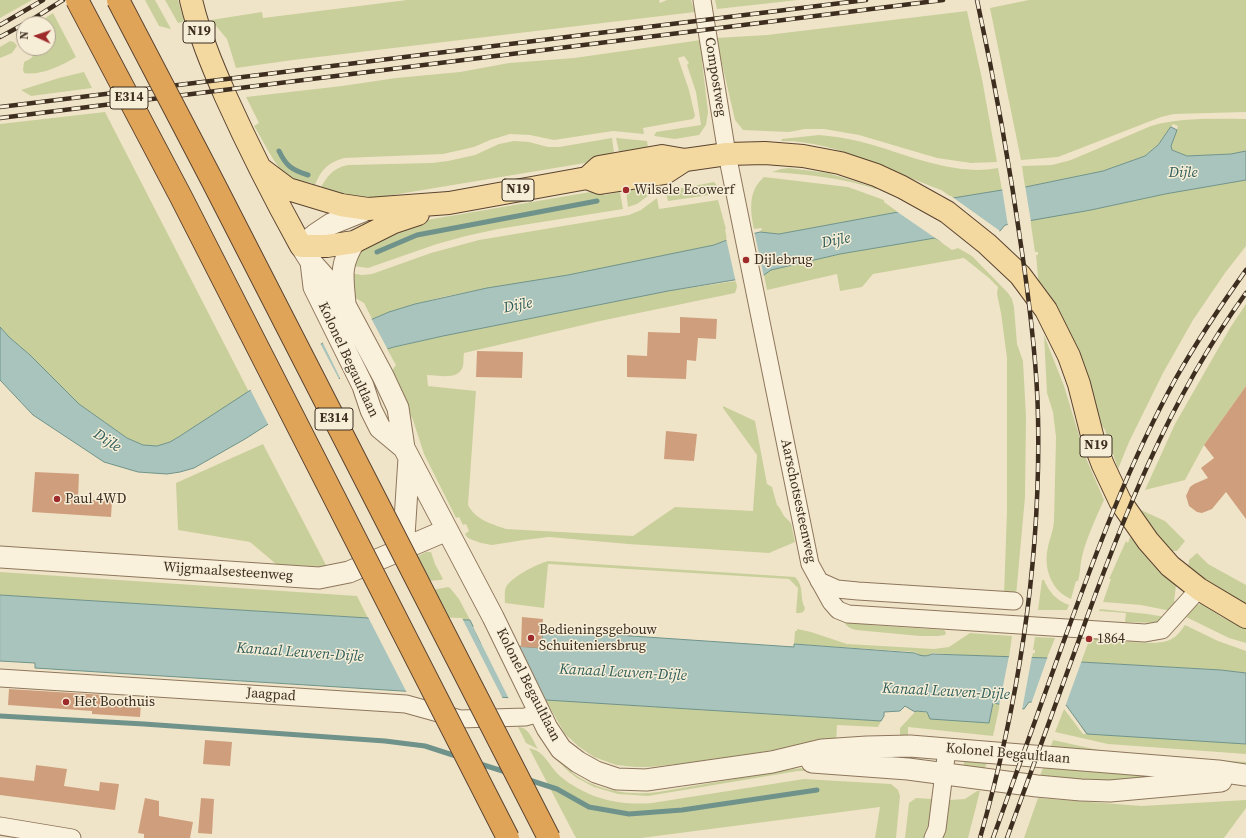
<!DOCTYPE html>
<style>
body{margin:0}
#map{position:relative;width:1246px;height:838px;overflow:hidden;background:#f0e4c8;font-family:"Source Serif 4",serif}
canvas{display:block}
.north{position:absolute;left:16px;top:16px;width:40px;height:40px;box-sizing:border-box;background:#f7eed8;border:1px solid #ada18e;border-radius:50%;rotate:273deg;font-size:11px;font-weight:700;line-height:16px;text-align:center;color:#3d2e20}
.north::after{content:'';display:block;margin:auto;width:14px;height:18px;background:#9e2a2b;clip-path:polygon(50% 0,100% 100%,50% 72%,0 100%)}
</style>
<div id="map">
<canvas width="1246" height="838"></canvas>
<div class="north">N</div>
</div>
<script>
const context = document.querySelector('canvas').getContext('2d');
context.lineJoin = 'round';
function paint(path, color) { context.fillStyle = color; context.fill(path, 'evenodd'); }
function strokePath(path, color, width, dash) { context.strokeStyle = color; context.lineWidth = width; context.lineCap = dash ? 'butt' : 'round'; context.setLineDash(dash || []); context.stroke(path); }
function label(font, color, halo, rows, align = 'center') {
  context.font = font + ' "Source Serif 4",serif'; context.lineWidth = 3; context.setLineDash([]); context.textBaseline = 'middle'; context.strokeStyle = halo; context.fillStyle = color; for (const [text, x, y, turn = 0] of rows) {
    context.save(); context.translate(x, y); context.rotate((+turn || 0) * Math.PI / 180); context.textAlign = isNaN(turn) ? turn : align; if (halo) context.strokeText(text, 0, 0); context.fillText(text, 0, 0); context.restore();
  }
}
paint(new Path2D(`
 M0,0H32L0,18Z
 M145,0H155L171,29L159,26Z
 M165,0H178L184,20L183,22L178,23Z
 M407,0H659L660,3L667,0H691L695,12L293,60L236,68L227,39L211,20L262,12L263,18Z
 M715,0H798L717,9Z
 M1029,0H1246V112L1174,114L1161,117L1058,157L1021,160L990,8Z
 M967,11L982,79L997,162L971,163L937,158L859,135L824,129H805L789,132L743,130L735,120L716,38L767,35Z
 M53,13L76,57C61,66 40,76 24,73L23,70L24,62L30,59L35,54V48H48V24H36Z
 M701,40L703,61H702L708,112L706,125L699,135L675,139L654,136L656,132L701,125L696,92L687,65L689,63L684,56L678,58L689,90L695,116L693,119L643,128L644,134L613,131L554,140L530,135L510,134L490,140L474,147L443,154L344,158C327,163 320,171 314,188H311L312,183C305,181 298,183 291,179C277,171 263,140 254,126L259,123L246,97L342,86L396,78L460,72L509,63L574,58Z
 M10,41L14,42L17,46L12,53L0,58V47Z
 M84,72L92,88L31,96L21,90L59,78Z
 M105,112L249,392L180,436L170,442L157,446L143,445L127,438L79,404L30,355L9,337L0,327V124Z
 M1246,119V151L1231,154L1187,156L1172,150L1171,146L1178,126L1173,124L1158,145L1145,156L1103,171L1025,187L1022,166L1052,165L1071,160L1151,126C1182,117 1214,119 1246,119Z
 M819,135C832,136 845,138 858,141C898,151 935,169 977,170C984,170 991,169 998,168L1002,190L953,198L941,190C892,172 834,140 781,141L782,139Z
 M612,138L614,153L597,156V161L387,196L365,199L347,196L320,189C327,176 333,168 348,165L432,163L448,161L475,155L499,144L514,141L529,142L548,147H559Z
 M616,138L647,141L648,148L619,152Z
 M789,168L828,173L877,188L876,189C840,177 809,175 772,172L781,169Z
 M764,177L848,187L884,200V202L898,212L779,234L760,232L762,228L754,229C750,210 748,191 764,177Z
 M1246,180V246L1225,273L1193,320L1163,373L1129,442L1118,469L1105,430L1100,423L1089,383L1039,287L1036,255H1038V252H1035L1030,218L1091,210L1165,194Z
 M714,182L723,193L668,201L666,193L677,189Z
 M655,186L656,190L637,204L628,207L626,191Z
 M602,190L604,195L620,192L623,209L498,229L466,236L437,244L368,268L353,266L358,253L366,244L421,221Z
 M657,198L659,209L718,200L726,229H725L727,240L714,245C666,255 617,266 568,275C503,287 434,293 372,319L364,303L354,297L350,273L362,275L372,274L431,253L479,240L629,215L641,210Z
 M935,238L952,250L958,248L972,256L1008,293L1012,299L1014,307L1017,344L1023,361L1026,417L1025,497L1016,596L1004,595L1007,511V358L1001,313L997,294L998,287L989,278L964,258L873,274L862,287L840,291L837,274L767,290L764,275L771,270L840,254Z
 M736,281L737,287L735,293L600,321L464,353C463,357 464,362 463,366C459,381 438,375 427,375L428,386L476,391L468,505C475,519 491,524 506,529L633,536L675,507L753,511L757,455L723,408V406L755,421L767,484L772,487L777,505L779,507L784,516L791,523L795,542L769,553L628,544L549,537L524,540L492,545L481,543L470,539L467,537L465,534L469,531L466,524L463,525L459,517L456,518L424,454L413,420L391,372L396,365L387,349L443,336L668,291Z
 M1246,304V386L1204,445L1185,480L1145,490L1175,424L1230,328Z
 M1044,335L1064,386L1086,458L1104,500C1096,518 1084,543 1081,562C1080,569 1080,574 1078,581H1076L1071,599C1051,591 1043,567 1048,547C1050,537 1054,529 1054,520L1056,437L1053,412L1047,393Z
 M263,444L327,567L276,564L250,542L178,530L176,483Z
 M1141,510L1165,521L1185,541L1177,551H1169L1139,515Z
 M1130,537L1176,586L1174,601L1176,602L1171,611L1141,605L1103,602L1111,579H1109L1126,541L1128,543Z
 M426,552H431L435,564L443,579L441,580L427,581L418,556Z
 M1197,553L1208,564L1246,585V606L1211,586L1188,567L1189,560Z
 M548,561L795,577C805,587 799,597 805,608C804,613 801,613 796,613L798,588L789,579L548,564L544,608L505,603C505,597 504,592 506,587C511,577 537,564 548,561Z
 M0,572L357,596L368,618L0,595Z
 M1042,580H1044C1049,592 1056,600 1069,605L1067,610H1038Z
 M448,587L450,588L459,599L470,620H450L432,590Z
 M1201,604L1222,617L1246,629V643L1229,638L1184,616L1196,605Z
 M1100,609L1147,614L1166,617L1156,623L1125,622L1126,613L1099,611Z
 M845,620H853L870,625L944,630L946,633L945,635L938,636H920L856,630C851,629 847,627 844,622Z
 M1185,625L1218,641L1246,651V673L1221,670L1081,662L1090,638C1106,639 1155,646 1167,641C1176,638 1180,632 1185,625Z
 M797,629L811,632L847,644L934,649L949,647L970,633L1012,636L1009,658L932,653L928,656H919L916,652L794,644L795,631H797Z
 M1035,637L1055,638L1047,658H1032L1033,653H1035V650H1033Z
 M545,699L881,721L878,727L837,725L836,744L707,761L649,767H635L616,765L594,757L578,746L565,734Z
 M993,703L1000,704L993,736L908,727V740H900V728L916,711L989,722Z
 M1064,709L1083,734H1086L1080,725L1246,744V754L1108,744L1055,732Z
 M518,727C529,727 533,741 538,749L526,743Z
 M537,728C543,737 548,748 555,756C580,787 620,797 658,792L793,769L804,768L822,771H798L648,796L618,794L594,787L577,778L569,772L552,755L536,730Z
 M1053,740L1107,752L1246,762V766L1049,752Z
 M529,748C532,749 537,750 540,753C547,758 552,769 560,776C586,798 619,806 652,803L804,779L891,784L898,790L900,796L896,838H875L880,807L641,838H576Z
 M965,756L988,758L984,772L963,769Z
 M1045,763L1185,774L1133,782L1038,781Z
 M977,791H980L968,838H942L947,821L949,800L965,799Z
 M916,798L932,799L930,821L924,838H905L909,803Z
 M1038,798L1142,806L1246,800V808L1224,838H1024Z`), '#c9cf9b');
const water = new Path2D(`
 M1171,127L1177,130L1171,146L1172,150L1187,156L1231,154L1246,151V180L1165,194L1091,210L1005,225L1000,231L942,242L935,238L840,254L771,270L764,275L668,291L443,336L394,347L387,349L365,362L245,439L194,468L180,472L167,474L138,472L104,462L33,415L0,380V327L9,337L30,355L79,404L127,438L143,445L157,446L170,442L180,436L335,335L389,312L415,304L487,288L568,275L714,245L727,240L760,232L779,234L898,212L953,198L1002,190L1006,191L1103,171L1145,156L1158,145Z
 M0,595L368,618L470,620L481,643L541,648L543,630L794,647V644L915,653C920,656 926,657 932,654L1047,658L1081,662L1221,670L1246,673V744L1087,734L1066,705L1029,702L1024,709L993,703L989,723L930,719L927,712L916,711L915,712L905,706L900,711L884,712V716L881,721L35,668V663L0,661Z`);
paint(water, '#a9c4bc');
strokePath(water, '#6f938a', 1);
paint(new Path2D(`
 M1025,185L1031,222L1008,226L1002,188L1006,189Z
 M951,196L1000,231L997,234L944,244L896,211Z
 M754,231L764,277L736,283L726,238Z
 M371,318L388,350L341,380L322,341L334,333Z
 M320,343L340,381L269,426L250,389Z
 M367,615L462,618L503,699L407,693Z
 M475,626L482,641L516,644L542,701L509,699L473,627Z
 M1009,656H1032L1022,710L999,706Z
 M1048,656L1082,660L1065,707L1031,704Z`), '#f0e4c8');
strokePath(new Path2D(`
 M279,151C286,166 292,170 308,175
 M377,252L417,235L597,201
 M0,716L144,724L385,741L425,746L459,757
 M477,763L509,773
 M526,779L557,789L589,807L629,814L682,810L817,790`), '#6f938a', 5);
paint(new Path2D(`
 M680,317L717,319L716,339L698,338L696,361L687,360L686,379L627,377V355L647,356L648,332L680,333Z
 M477,351L523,352L522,378L476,377Z
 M1246,386V519L1226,492L1212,509L1202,513L1197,512L1189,506L1186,496L1190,487L1194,484L1208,478L1201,468L1214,458L1204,445Z
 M666,431L697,434L694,461L664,459Z
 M35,472L79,474L78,499L112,501L111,517L32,512Z
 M522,617L543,619L541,648L521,647Z
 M9,689L105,695V702L141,703L140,717L92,714V711L8,705Z
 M205,740L232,742L230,766L203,764Z
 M36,765L67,769L64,786L99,791L100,782L119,784L115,810L0,795V777L34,781Z
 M145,798L159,801V816L193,822L190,838H144V834L138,833Z
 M201,798L214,799L212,834L198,833Z`), '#cf9f7d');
const minor = new Path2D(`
 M702,0L727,154L810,564L831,602L838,610L848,614L1145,633L1162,630L1199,589
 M819,581L837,589L858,591L1014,601
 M0,678L406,704L460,719L525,717L540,713
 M0,826L72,838
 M933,838L937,829L947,749`);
const tertiary = new Path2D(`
 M368,209L331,224L316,234L301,246L311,262L327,280L334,292L345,305L383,376L398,408L404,448L493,617L547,728L561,749L578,762L596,772L617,779L646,780L772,762L822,750L867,747L910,746L1218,771L1246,775
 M311,262L314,287L363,386L371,410L380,428L404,448
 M345,304C343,277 339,267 354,242
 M397,552L404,536L409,458
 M0,557L319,578L349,572L447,530
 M812,762L908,769L1037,786L1081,790L1110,791L1221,781`);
const primary = new Path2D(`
 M191,0C199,34 212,65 226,97C249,148 274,197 301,246H327L354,242L394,222L418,214
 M260,168L288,189L341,205L368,209L449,203L587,178L600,183L665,173L685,160
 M587,178L599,167L662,156L685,160L727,154L765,153L803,156L840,163L876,175L902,187L947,212L987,244L1020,275L1046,310L1069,356L1079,384L1093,439L1103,465L1120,501L1148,541L1170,566L1199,589L1246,617`);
strokePath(minor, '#8d765c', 19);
strokePath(tertiary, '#8d765c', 23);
strokePath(primary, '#5b4430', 24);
strokePath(minor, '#faf1dc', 17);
strokePath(tertiary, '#faf1dc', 21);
strokePath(primary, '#f3d9a0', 22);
const rail = new Path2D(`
 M977,0C995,83 1010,167 1022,252C1030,307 1037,362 1038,417C1041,560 1019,701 980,838
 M25,24L63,0
 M0,25L43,0
 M0,37L24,24
 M0,107L866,0
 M0,118L943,0
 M993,838C1016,774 1039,710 1062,646C1095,555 1129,463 1176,378C1197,341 1221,305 1246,270
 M1007,838C1030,775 1053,711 1076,648C1120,524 1168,400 1246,293`);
strokePath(rail, '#3d2e20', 4.5);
strokePath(rail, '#f7eed8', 3, [9]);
const motorwayBridge = new Path2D(`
 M77,0L181,197L508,838
 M118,0L213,182L549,838`);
strokePath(motorwayBridge, '#5b4430', 24, []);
strokePath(motorwayBridge, '#e0a458', 22);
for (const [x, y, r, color] of [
 [626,190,4,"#9e2a2b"],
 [746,260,4,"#9e2a2b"],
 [57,499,4,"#9e2a2b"],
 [531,638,4,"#9e2a2b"],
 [1089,639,4,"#9e2a2b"],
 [66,702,4,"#9e2a2b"]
]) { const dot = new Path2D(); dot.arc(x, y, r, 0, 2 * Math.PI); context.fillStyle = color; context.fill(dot); strokePath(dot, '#f7eed8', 1.5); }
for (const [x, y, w] of [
 [199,32,32],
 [129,98,38],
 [518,190,32],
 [334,419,38],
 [1096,446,32]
]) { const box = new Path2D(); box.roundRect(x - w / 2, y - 11, w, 22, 3); context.fillStyle = '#f7eed8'; context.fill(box); strokePath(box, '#3d2e20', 1); }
label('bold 13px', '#3d2e20', null, [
 ["N19",199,32],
 ["E314",129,98],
 ["N19",518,190],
 ["E314",334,419],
 ["N19",1096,446]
]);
label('14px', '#3d2e20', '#f7eed8', [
 ["Compostweg",715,77,81],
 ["Kolonel Begaultlaan",348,360,65],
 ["Aarschotsesteenweg",798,501,78],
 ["Wijgmaalsesteenweg",228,572,4],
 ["Kolonel Begaultlaan",528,685,63],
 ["Jaagpad",271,695,4],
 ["Kolonel Begaultlaan",1008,754,5]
]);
label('14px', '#3d2e20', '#f7eed8', [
 ["Wilsele Ecowerf",634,190],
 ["Dijlebrug",754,260],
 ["Paul 4WD",65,499],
 ["Bedieningsgebouw",539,630],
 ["Schuiteniersbrug",539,646],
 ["1864",1097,639],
 ["Het Boothuis",74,702]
], 'left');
label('italic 15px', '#2f5d5a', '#f7eed8', [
 ["Dijle",1183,173],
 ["Dijle",836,241,-11],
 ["Dijle",518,306,-11],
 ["Dijle",107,441,33],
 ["Kanaal Leuven-Dijle",300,653,4],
 ["Kanaal Leuven-Dijle",623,673,3],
 ["Kanaal Leuven-Dijle",946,692,3]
]);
</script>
